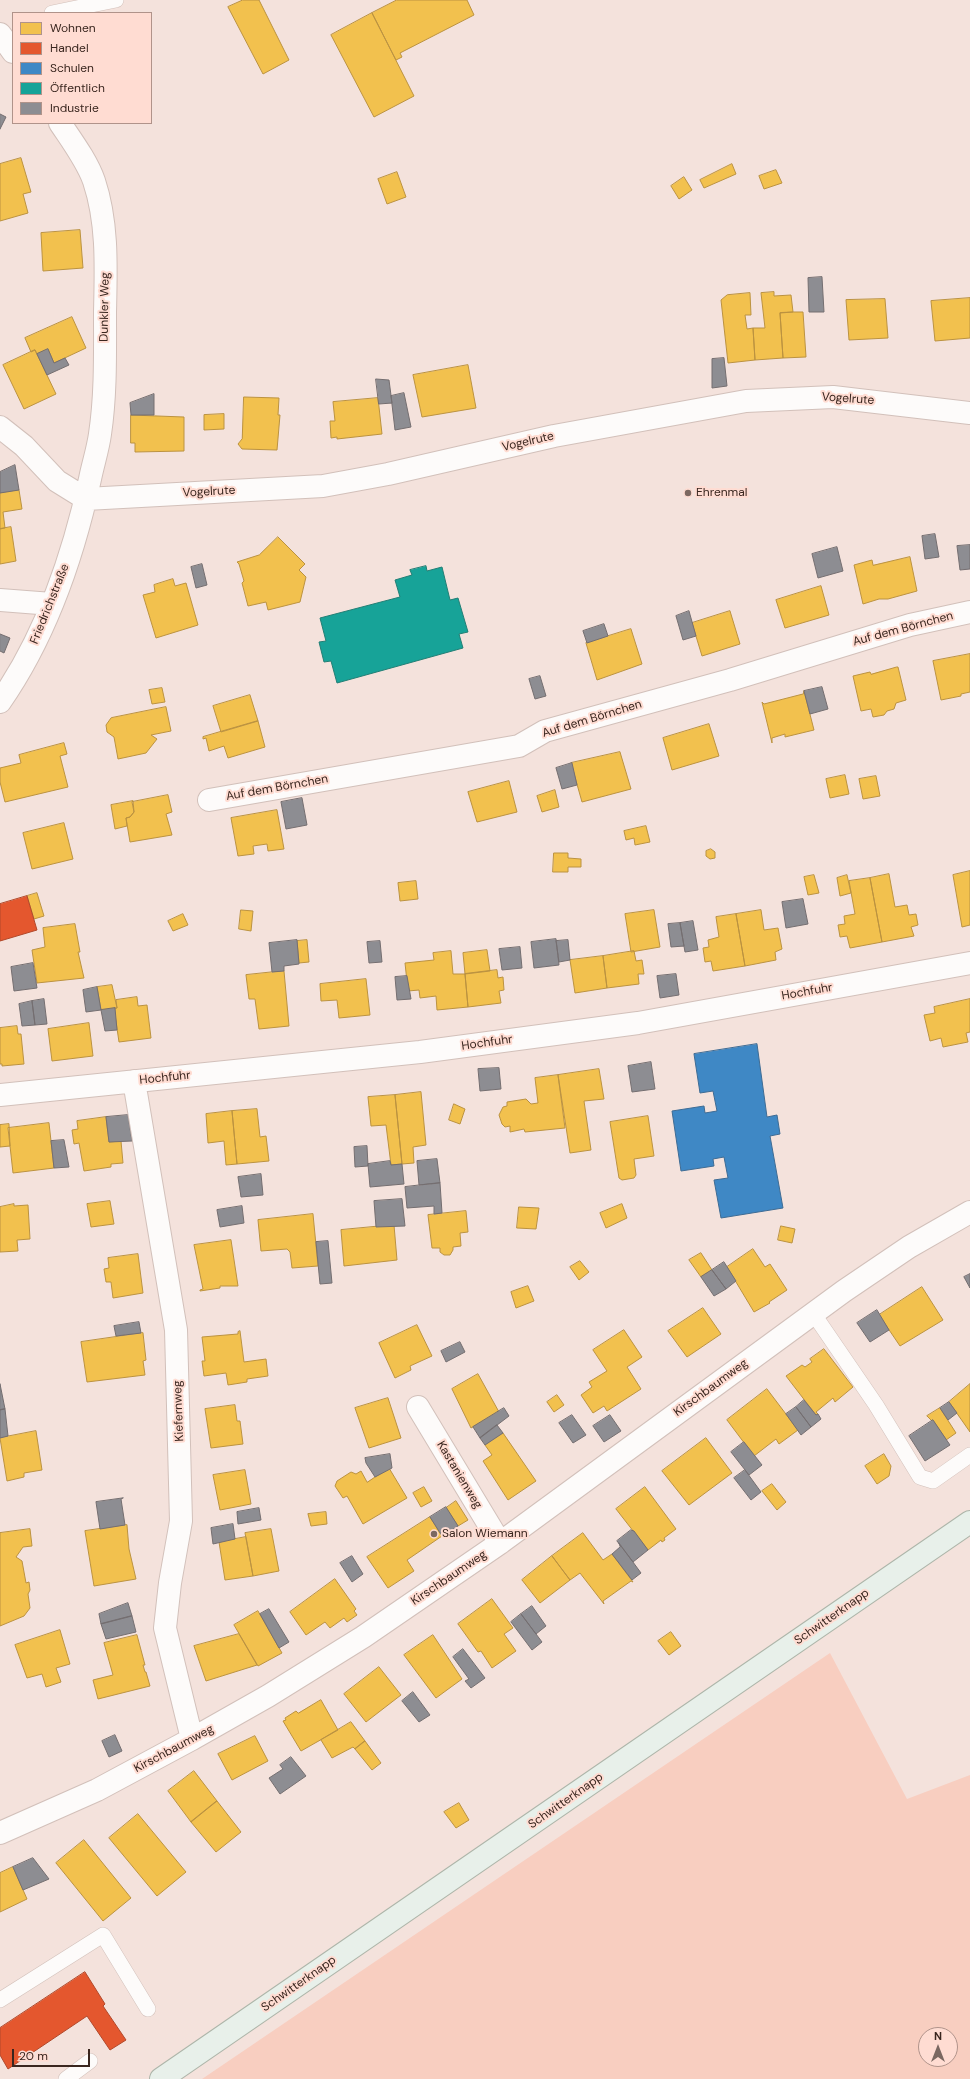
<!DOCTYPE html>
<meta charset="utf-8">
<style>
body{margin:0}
#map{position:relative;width:970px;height:2079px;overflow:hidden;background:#f4e2dc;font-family:"DM Sans",sans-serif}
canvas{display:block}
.legend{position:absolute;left:12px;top:12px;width:140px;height:112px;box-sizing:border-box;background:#ffdcd2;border:1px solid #b0938a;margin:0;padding:5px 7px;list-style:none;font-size:12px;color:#3a261f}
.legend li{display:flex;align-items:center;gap:8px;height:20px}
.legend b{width:20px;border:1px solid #b0938a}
.north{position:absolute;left:918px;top:2027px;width:40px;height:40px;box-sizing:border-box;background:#ffdcd2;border:1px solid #b0938a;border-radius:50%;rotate:0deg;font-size:11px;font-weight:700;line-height:16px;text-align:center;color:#3a261f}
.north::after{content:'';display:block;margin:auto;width:14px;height:18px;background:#7b6861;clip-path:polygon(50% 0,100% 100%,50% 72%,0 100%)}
.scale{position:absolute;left:12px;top:2049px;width:78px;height:18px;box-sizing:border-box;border:2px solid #3a261f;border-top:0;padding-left:5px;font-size:12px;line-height:14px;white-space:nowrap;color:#3a261f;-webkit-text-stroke:3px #ffdcd2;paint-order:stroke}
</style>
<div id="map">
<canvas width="970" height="2079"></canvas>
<ul class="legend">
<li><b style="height:11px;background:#f2c14e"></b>Wohnen</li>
<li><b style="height:11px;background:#e4572e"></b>Handel</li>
<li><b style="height:11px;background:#3f88c5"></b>Schulen</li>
<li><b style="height:11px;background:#17a398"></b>Öffentlich</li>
<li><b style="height:11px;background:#8d8d92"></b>Industrie</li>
</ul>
<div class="north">N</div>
<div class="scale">20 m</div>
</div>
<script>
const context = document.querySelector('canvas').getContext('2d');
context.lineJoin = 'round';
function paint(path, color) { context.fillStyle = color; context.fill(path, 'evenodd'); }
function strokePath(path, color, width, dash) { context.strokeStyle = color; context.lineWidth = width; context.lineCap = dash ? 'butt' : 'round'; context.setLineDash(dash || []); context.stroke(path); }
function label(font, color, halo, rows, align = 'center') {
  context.font = font + ' "DM Sans",sans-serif'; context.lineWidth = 4; context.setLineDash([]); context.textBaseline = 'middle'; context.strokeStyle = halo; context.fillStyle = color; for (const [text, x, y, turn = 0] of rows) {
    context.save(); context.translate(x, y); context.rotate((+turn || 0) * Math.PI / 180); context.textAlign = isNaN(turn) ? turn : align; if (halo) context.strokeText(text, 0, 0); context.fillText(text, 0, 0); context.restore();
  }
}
paint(new Path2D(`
 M830,1653L907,1799L970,1775V2079H202ZM926,2035H950V2059H926Z`), '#f8cec0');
const homes = new Path2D(`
 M243,0H259L289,60L263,74L228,7Z
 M397,0H467L474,15L400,53L402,57L396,60L372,13Z
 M372,13L414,96L374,117L331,35Z
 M21,158L31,192L23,194L28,213L0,221V164Z
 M732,164L736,174L704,188L700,180Z
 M776,170L782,183L764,189L759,176Z
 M397,172L406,197L387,204L378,179Z
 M684,177L692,190L679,199L671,186Z
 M80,230L83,268L43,271L41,233Z
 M774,292V296L791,295L793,312L780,313L783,358L755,360L753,328H765L761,293Z
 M750,293L751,315H745L747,329L753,328L755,360L728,363L721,300L727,295Z
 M970,298V338L935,341L931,301Z
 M885,299L888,338L849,340L846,300Z
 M793,312H803L806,357L783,358L780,313Z
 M72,317L86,348L54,363L48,349L37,354L35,350L31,352L25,338Z
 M35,350L56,394L24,409L3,365Z
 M468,365L476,408L422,417L413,375Z
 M244,397L279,398L278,415H280L277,450L242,449L238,444L242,439Z
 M378,398L382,434L337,439V437L331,438L330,421H335L333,402Z
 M224,414V429L204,430V415Z
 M131,415L184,417V451L135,452V443H131Z
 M19,490L22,509L3,512L5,528L0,529V493Z
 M11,527L16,561L0,564V529Z
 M278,537L305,564L299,570L306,577L300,602L268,610L266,602L248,606L242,583L244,581L239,564L237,562L259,555Z
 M910,557L917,591L888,599H879L863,604L854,565L872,560L873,565Z
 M173,579L175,586L186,583L198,625L156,638L143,595L155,592L154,585Z
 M821,586L829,615L785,628L776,600Z
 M730,611L740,644L702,656L692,623Z
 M631,629L642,664L597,680L586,643Z
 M970,654V692L961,694V696L941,700L933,661Z
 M897,667H898L906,700L896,703L894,709L887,711L884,715L873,717L871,709L861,711L853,676L870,672L871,674Z
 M162,688L165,702L152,704L149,690Z
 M804,691L814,730L785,737V734L772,738V743L762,702L764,704L803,694Z
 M250,695L258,721L221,732L213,706Z
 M166,707L171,731L151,735L157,739L146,753L118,759L114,737L107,732L106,725L111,718Z
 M258,721L265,747L228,758L224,746L209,751L206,738L203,739V737Z
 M709,724L719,756L672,770L663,738Z
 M64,743L67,754L60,756L68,787L5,802L0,782V768L21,763L19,755Z
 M620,752L631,789L582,802L571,763Z
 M845,775L849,794L830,798L826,779Z
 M876,776L880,796L863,799L859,779Z
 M509,781L517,812L477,822L468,792Z
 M555,790L559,807L542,812L537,796Z
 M168,795L172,812L166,814L172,835L130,842L126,818L130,817L134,812L132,802Z
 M133,801L134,812L130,817L126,818L127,826L115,829L111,805Z
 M277,810L284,849L268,851L267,844L253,846L254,854L238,856L231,818Z
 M64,823L73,859L32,869L23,833Z
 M646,826L650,842L635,845L634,838L626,840L624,831Z
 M711,849L715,852V858L710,859L706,856V851Z
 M554,853H568V858L581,859V867H568V872H553Z
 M970,871V925L962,927L953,875Z
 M889,874L895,907L907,905L909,915L916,914L918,925L911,927L914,936L882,942L870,878Z
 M814,875L819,893L808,895L804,877Z
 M847,875L851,893L840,896L837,878Z
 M870,878L882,942L850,948L847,936L840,937L838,925L845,924L844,916L855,914L849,881Z
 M416,881L418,899L400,901L398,883Z
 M37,893L44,916L34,919L27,896Z
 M241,910L253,911L251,931L239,929Z
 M654,910L660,947L631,952L625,914Z
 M761,910L764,930L778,928L782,949L775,952L776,960L745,966L736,914Z
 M183,914L188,925L173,931L168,921Z
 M736,914L745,966L713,971L711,961L705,962L703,948L709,947L708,940L719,937L716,917Z
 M75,924L80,952H78L84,978L37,983L32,950L45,947L43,928Z
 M307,940L309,962L299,963L297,941Z
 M487,950L490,971L465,974L463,953Z
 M451,951L453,974H465L468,1007L437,1010L436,996L420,998L419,990L408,991L405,963L434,960L433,953Z
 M634,951L636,961L642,960L644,974H638L639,984L607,988L603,956Z
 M603,956L607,988L575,993L570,960Z
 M497,970L498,978L503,977L504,990L499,991L501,1003L468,1007L465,974Z
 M284,971L289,1026L259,1029L255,999H249L246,975Z
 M366,979L370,1015L339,1018L337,1000L321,1001L320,984Z
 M112,985L117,1008L101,1010L97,987Z
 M137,997L138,1006L147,1005L151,1038L119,1042L114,1008H117L116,1000Z
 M970,999V1032L966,1033L968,1042L943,1047L941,1038L930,1041L924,1015L935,1013L934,1007Z
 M89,1023L93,1056L52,1061L48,1029Z
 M17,1026L18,1034H21L24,1064L2,1066V1064H0V1028Z
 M599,1069L604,1099L584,1101L591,1150L570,1153L558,1075Z
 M558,1075L565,1128L525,1132L524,1129L510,1132V1126L505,1127L502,1124L499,1115L503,1107L507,1106V1102L526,1099L531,1104L538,1103L535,1078Z
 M421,1092L426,1145L413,1147L414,1163L402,1164L395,1095Z
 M395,1095L402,1164L391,1165L386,1125L371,1126L368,1097Z
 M454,1104L465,1109L460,1124L449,1120Z
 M257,1109L260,1137L266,1136L269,1161L237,1164L232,1111Z
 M232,1111L237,1164L226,1165L224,1141L208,1143L206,1114Z
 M648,1116L654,1156L634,1159L636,1175L634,1178L622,1180L619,1178L610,1122Z
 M106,1117L109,1142L121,1141L123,1163L111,1164V1167L84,1171L79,1143L74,1144L72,1130L78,1129L77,1121Z
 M49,1123L54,1168L13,1173L8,1128Z
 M9,1124L10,1146L0,1147V1125Z
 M110,1201L114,1224L91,1227L87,1204Z
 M14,1204V1206L28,1205L30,1239L17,1240L18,1251L0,1252V1207Z
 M622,1204L627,1218L606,1228L600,1213Z
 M519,1207L539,1208L536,1229L517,1228Z
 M466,1211L468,1232L460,1233L461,1246L453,1247V1250L450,1255H444L440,1252V1248H432L428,1215Z
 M313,1214L318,1266L292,1268L290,1252L287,1249L261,1251L258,1220Z
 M394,1225L397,1260L344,1266L341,1230Z
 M781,1226L795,1229L792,1243L778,1240Z
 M231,1240L238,1286H220V1288L200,1291V1290L203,1289L194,1245Z
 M753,1249L765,1267L770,1264L787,1290L769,1302L770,1303L754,1312L727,1267Z
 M701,1253L712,1270L701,1277L689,1260Z
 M138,1254L143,1293L113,1298L111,1282H106L104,1269L109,1268L108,1258Z
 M580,1261L589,1272L579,1280L570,1267Z
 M528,1286L534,1301L516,1308L511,1292Z
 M922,1287L943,1320L900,1346L879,1315Z
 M703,1308L721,1334L687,1357L668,1331Z
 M417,1325L432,1356L410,1366L411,1370L395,1378L379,1343Z
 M624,1330L642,1357L627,1367L641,1389L607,1411L604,1406L593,1413L581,1395L592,1387L589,1382L607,1371L593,1350Z
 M240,1331L244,1362L266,1359L268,1376L247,1379V1382L228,1385L226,1373L204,1376L202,1361H205L202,1337L238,1334V1332Z
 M143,1333L146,1360L143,1361L145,1375L87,1382L81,1342Z
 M824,1349L853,1387L835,1402L833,1398L816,1412L818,1414L816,1415L786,1376L802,1365L805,1367L812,1362L810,1359Z
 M478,1374L499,1412L471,1428L452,1389Z
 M970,1384V1432L949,1402Z
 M767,1389L798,1430L779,1444L776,1439L754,1456L727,1420Z
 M557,1395L564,1405L554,1412L547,1402Z
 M388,1398L401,1438L369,1448L355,1408Z
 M235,1405L237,1421H240L243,1444L211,1448L205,1409Z
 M940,1408L956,1433L946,1440L933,1420L932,1421L927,1416Z
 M36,1431L42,1470L24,1473V1477L7,1481L0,1438Z
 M503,1433L536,1481L508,1500L483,1461L492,1455L485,1445Z
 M706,1438L732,1473L689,1505L662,1471Z
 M884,1454L891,1466L889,1476L877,1484L865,1466Z
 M389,1468L407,1498L363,1524L347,1496L343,1498L335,1486L337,1481L351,1472L356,1474L361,1471L367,1482Z
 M245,1470L251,1504L220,1510L213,1475Z
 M772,1484L786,1502L777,1510L762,1491Z
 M424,1487L432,1501L421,1507L413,1493Z
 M645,1487L676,1529L664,1538L665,1540L662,1542L661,1540L648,1550L616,1509Z
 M456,1501L468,1520L458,1526L446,1508Z
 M326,1512L327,1524L311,1526L308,1514Z
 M430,1517L442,1536L407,1560L414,1571L388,1588L367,1557Z
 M127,1525L129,1549L136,1579L94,1586L85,1531Z
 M30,1529L32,1546L23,1547L16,1557L22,1561L26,1583L29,1582L30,1590L28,1594L30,1608L24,1616L0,1626V1533Z
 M271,1529L279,1571L253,1576L245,1533Z
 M583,1533L603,1560L612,1554L633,1582L631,1581L603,1601L604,1604L580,1573L570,1580L552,1556Z
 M246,1537L253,1576L225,1580L219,1542Z
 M552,1556L570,1580L540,1603L522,1580Z
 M335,1579L356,1609L354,1611L357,1615L347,1622L344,1618L330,1628L325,1622L306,1635L290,1612Z
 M492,1599L513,1628L504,1634L516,1651L492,1668L481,1651L478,1652L458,1624Z
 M258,1611L282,1653L258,1666L234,1625Z
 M60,1630L70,1664L56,1668L61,1682L46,1687L42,1674L27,1678L15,1645Z
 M671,1632L681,1646L669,1655L658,1641Z
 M239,1634L257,1665L206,1681L194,1646Z
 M137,1635L145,1665H143L145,1672H146L150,1686L98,1699L93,1680L113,1675L104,1643Z
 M433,1635L462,1679L436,1698L404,1655Z
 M379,1667L401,1695L366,1722L344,1694Z
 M321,1700L338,1730L301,1751L283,1721L286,1720L285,1718L296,1711L298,1713Z
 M351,1722L365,1741L355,1749L353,1747L332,1758L321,1740Z
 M255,1736L268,1761L232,1780L218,1754Z
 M365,1741L381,1763L372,1770L355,1749Z
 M194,1771L217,1801L191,1822L168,1791Z
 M217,1801L241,1832L216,1852L191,1822Z
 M459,1803L469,1820L456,1828L444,1812Z
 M138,1814L186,1872L157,1896L109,1838Z
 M84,1840L131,1898L103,1921L56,1863Z
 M13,1867L27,1899L0,1912V1873Z`);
paint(homes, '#f2c14e');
strokePath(homes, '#bb9240', 1);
const shops = new Path2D(`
 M27,896L37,930L0,941V904Z
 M85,1972L105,2004L103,2006L126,2040L110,2050L87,2016L8,2069L0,2055V2028Z`);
paint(shops, '#e4572e');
strokePath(shops, '#b1482a', 1);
const schools = new Path2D(`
 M757,1044L767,1117L777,1115L780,1134L770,1136L783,1208L721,1218L714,1180L728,1178L724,1157L713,1159L714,1166L681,1171L672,1111L704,1106L705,1113L717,1111L713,1091L700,1093L694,1054Z`);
paint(schools, '#3f88c5');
strokePath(schools, '#3e6b93', 1);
const public = new Path2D(`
 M426,566L427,571L442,567L450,600L458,598L468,632L459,634L463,648L337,683L331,661L324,662L319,642L326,641L320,618L400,597L395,580L412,575L410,570Z`);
paint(public, '#17a398');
strokePath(public, '#227e74', 1);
const industry = new Path2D(`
 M0,114L6,117L0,129Z
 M822,277L824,312H809L808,278Z
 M48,349L54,363L65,358L69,365L47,375L37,354Z
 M724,358L727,386L712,388V359Z
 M376,379L389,380L392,403L379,404Z
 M404,393L411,427L395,430L391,396Z
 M154,394V415H131L130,403Z
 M15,465L19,490L0,493V472Z
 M935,534L939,557L925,559L922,536Z
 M970,545V569L960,570L957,546Z
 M837,547L843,571L818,578L812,554Z
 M202,564L207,585L196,588L191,567Z
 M689,611L696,636L683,640L676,616Z
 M604,624L608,636L587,643L583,631Z
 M0,634L10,638L4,653L0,651Z
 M540,676L546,696L535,699L529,679Z
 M822,687L828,709L810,714L804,691Z
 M572,763L577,785L562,789L556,768Z
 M302,798L307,825L286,829L281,802Z
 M803,899L808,924L786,928L782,902Z
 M693,921L698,950L685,952L680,923Z
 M680,923L684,946L671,947L668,924Z
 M556,939L559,965L534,968L531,942Z
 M297,940L299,964L284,966V971L272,972L269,943Z
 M568,940L570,960L559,962L556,941Z
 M380,941L382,962L369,963L367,942Z
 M520,947L522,968L502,970L499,949Z
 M33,963L37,988L14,991L11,967Z
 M676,974L679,995L660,998L657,976Z
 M407,976L411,999L397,1000L395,977Z
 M97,987L101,1010L86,1012L83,990Z
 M44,999L47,1024L35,1025L32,1001Z
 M32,1001L35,1025L22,1026L19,1004Z
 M115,1008L117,1030L105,1031L101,1010Z
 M651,1062L655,1089L632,1092L628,1066Z
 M499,1068L501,1089L480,1091L478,1069Z
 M128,1115L132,1141L109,1142L106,1117Z
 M64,1140L69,1167L54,1168L51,1141Z
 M367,1146L368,1166L355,1167L354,1147Z
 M437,1159L440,1183L419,1185L417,1161Z
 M390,1161L391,1165L402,1164L404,1184L370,1187L368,1164Z
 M261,1174L263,1195L241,1197L238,1177Z
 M440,1183L442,1213L434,1214V1206L407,1208L405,1187Z
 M402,1199L405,1226L376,1227L374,1201Z
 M242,1206L244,1223L220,1227L217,1210Z
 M328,1241L332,1283L320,1284L316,1242Z
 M724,1262L736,1281L726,1289L712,1270Z
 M712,1270L726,1289L714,1296L701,1277Z
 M970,1274V1288L964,1277Z
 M877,1310L889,1330L870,1342L857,1323Z
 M139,1322L141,1333L116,1336L114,1326Z
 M460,1342L465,1352L446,1362L441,1351Z
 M0,1384L5,1409L0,1410Z
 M804,1400L816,1415L818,1414L821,1419L811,1427L796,1407Z
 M949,1402L957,1413L948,1420L940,1408Z
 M796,1407L811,1427L801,1435L786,1414Z
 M504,1408L509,1416L480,1438L473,1427Z
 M5,1409L8,1436L0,1438V1410Z
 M572,1415L586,1435L573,1443L559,1423Z
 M610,1415L621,1431L604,1442L593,1426Z
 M933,1420L950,1445L925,1461L909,1436Z
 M497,1425L503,1433L485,1445L480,1438Z
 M744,1442L762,1465L749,1475L731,1452Z
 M390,1454L392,1468L375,1477L366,1463L365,1458Z
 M745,1470L761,1492L751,1500L734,1478Z
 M123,1498L121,1499L125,1525L100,1529L96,1502Z
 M446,1507L458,1526L442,1536L430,1517Z
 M259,1508L261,1520L238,1524L237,1512Z
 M233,1524L235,1539L213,1544L211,1528Z
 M631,1530L634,1531L648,1550L633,1562L617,1541Z
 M619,1543L641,1573L632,1580L612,1554L620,1547Z
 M352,1556L363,1574L352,1582L340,1563Z
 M128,1603L132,1616L101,1624L99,1614Z
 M532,1606L546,1626L536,1634L521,1614Z
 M269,1609L289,1642L279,1648L260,1614Z
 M521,1614L542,1642L532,1650L511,1622Z
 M132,1616L136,1632L106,1639L101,1624Z
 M463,1649L485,1678L471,1688L465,1681L469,1679L453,1657Z
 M413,1692L430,1715L419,1722L402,1701Z
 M115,1735L122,1751L109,1757L102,1741Z
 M291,1757L306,1776L280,1794L269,1778L283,1769L280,1765Z
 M33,1858L49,1879L23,1890L13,1867Z`);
paint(industry, '#8d8d92');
strokePath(industry, '#746e70', 1);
const lane = new Path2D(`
 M52,13L116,0
 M813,1313L876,1405L920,1477L933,1481L970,1455
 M0,2000L103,1935L148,2009
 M66,2079L90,2061`);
const street = new Path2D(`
 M0,34L13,52
 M0,427L24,446L57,481L86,499
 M86,499L323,486L388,474L554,436L746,401L833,397L970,413
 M0,600L52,604
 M0,702C46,636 73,557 90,479C93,464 98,449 100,434C106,394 105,352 105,312C106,268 108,223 94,181C87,161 72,141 60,123
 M209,800L519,746L545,731L730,680L910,625L970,612
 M134,1081L176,1330L181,1521L170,1583L165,1628L192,1739
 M0,1095L420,1052L638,1023L970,963
 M418,1407L500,1543
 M0,1833L97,1790L192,1739L268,1696L363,1637L500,1543L844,1291L909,1247L970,1212`);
const primary = new Path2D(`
 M161,2079L970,1522`);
strokePath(lane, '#d2c0ba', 16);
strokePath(street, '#d2c0ba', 24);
strokePath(primary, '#adb5a9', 24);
strokePath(lane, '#fdfbfa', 15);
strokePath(street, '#fdfbfa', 22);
strokePath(primary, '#e8f0ea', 22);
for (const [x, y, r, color] of [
 [688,493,4,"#7b6861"],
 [434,1534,4,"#7b6861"]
]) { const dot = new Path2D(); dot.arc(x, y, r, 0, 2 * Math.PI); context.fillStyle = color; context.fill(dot); strokePath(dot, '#ffdcd2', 1.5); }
label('12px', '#3a261f', '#ffdcd2', [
 ["Dunkler Weg",105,307,-89],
 ["Vogelrute",848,399,4],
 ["Vogelrute",528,442,-13],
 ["Vogelrute",209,492,-3],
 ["Friedrichstraße",50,604,-68],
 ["Auf dem Börnchen",903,629,-15],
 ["Auf dem Börnchen",592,719,-17],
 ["Auf dem Börnchen",277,788,-10],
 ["Hochfuhr",807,992,-10],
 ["Hochfuhr",487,1043,-8],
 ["Hochfuhr",165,1078,-6],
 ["Kirschbaumweg",711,1388,-36],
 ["Kiefernweg",179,1411,-92],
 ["Kastanienweg",459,1475,59],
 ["Kirschbaumweg",449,1578,-34],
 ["Schwitterknapp",832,1617,-35],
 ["Kirschbaumweg",174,1749,-28],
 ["Schwitterknapp",566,1801,-35],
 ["Schwitterknapp",299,1984,-35]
]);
label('12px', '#3a261f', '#ffdcd2', [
 ["Ehrenmal",696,493],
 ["Salon Wiemann",442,1534]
], 'left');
</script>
